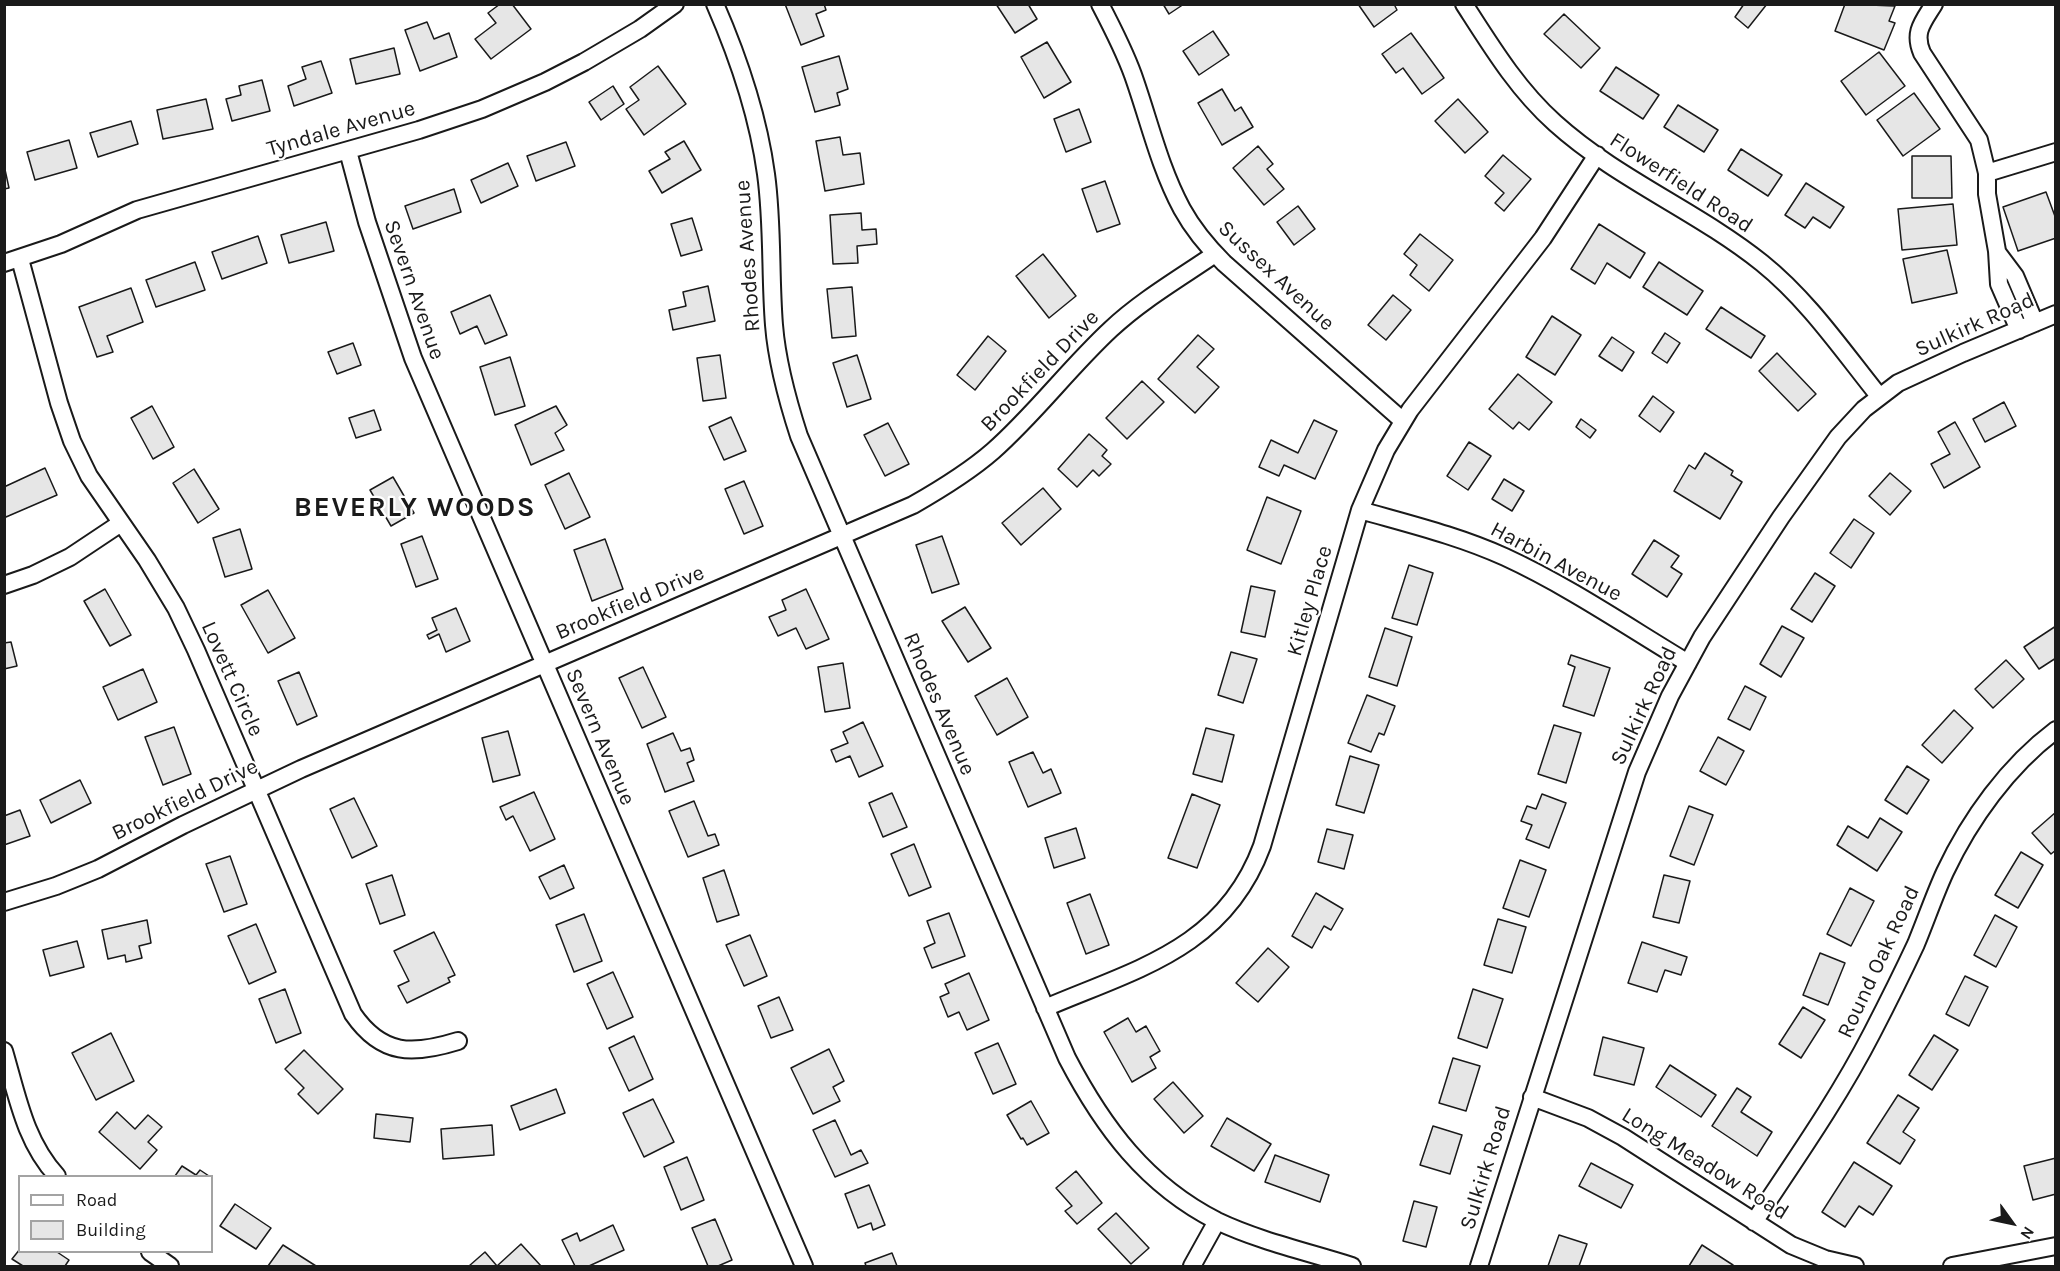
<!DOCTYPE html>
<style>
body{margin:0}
#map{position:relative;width:2060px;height:1271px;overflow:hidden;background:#fff;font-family:Karla,sans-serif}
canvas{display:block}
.frame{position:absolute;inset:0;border:6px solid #1a1a1a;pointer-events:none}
.legend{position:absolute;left:18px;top:1175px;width:195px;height:78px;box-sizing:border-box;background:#fff;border:2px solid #a3a3a3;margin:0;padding:8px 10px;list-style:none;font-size:18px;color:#1a1a1a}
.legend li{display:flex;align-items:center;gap:12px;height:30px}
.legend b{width:30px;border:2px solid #a3a3a3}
.north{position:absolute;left:1982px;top:1193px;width:60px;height:60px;-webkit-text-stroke:4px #fff;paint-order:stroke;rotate:123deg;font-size:16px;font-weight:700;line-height:24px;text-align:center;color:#1a1a1a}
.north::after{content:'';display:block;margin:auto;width:21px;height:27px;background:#1a1a1a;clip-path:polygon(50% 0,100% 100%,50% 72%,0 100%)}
</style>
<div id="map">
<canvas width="2060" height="1271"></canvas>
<div class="frame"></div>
<ul class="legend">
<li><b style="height:8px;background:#fff"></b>Road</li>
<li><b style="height:16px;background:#e6e6e6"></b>Building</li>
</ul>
<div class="north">N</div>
</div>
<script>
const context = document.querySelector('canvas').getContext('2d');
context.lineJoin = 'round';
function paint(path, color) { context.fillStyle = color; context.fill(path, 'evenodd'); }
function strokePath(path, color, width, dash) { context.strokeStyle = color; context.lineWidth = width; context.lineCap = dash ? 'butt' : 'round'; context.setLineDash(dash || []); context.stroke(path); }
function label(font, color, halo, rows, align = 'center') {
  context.font = font + ' Karla,sans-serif'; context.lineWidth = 4.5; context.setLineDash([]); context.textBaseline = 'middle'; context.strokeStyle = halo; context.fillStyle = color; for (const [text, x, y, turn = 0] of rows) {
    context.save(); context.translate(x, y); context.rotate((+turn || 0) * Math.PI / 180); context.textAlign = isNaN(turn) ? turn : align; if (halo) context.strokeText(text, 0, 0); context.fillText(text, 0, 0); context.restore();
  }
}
const building = new Path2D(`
 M500,4H512L531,29L491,59L475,39L496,23L488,13Z
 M785,4H824L826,10L816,14L824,36L801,45Z
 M996,4H1028L1037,19L1015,33Z
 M1163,4H1184L1169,14Z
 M1358,4H1394L1397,10L1374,27Z
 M1744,4H1767L1748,28L1735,17Z
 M1845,4L1895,6L1889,21L1895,23L1884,50L1835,31Z
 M1564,14L1600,48L1581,68L1544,34Z
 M427,22L434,39L449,33L457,57L420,71L405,30Z
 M1213,31L1229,55L1199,75L1183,51Z
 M1411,33L1444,78L1422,94L1403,68L1396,73L1382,54Z
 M1047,42L1071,82L1044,98L1021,57Z
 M394,48L400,74L356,84L350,59Z
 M1879,52L1905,86L1866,115L1841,81Z
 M839,56L848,89L837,93L840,105L815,112L802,67Z
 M321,61L332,93L294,106L288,86L306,79L302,67Z
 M658,66L686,104L644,135L626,109L639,100L630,87Z
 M1616,67L1659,95L1643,119L1600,91Z
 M262,80L270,111L232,121L226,99L241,95L239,86Z
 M613,86L624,104L601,120L589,102Z
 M1222,89L1235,111L1241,107L1253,127L1222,145L1198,103Z
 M1914,93L1940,129L1903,156L1877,120Z
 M206,99L213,129L163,139L157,110Z
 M1458,99L1488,132L1465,153L1435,121Z
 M1678,105L1718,130L1704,152L1664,127Z
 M1079,109L1091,142L1066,152L1054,119Z
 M131,121L138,144L98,157L90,133Z
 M840,137L843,155L860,153L864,184L825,191L816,141Z
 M69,140L77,168L35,180L27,152Z
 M684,141L701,170L662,193L649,171L670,159L665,152Z
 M566,142L575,166L536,181L527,156Z
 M1258,146L1273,164L1267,169L1284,189L1264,205L1233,168Z
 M1741,149L1782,175L1768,196L1728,170Z
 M1503,155L1531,179L1504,211L1495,203L1504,193L1485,176Z
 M1912,156H1951L1952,198H1912Z
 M508,163L518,186L481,203L471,180Z
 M4,165L9,188L4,189Z
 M1105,181L1120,224L1097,232L1082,189Z
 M1806,183L1844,207L1830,228L1813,217L1805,228L1785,215Z
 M454,189L461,212L413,229L405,206Z
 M2046,192L2056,219V238L2018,251L2003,207Z
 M1953,204L1957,245L1902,250L1898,209Z
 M1298,206L1315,229L1294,245L1277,222Z
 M861,213L862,230L876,229L877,244L857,246L858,263L833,264L830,215Z
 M692,218L702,250L681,256L671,224Z
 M326,222L334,251L289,263L281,235Z
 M1599,224L1645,253L1630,278L1607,263L1595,284L1571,269Z
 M1420,234L1453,260L1429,291L1410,275L1417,265L1404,254Z
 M258,236L267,263L222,279L212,252Z
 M1947,250L1957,293L1912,303L1903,259Z
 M1043,254L1076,296L1049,318L1016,276Z
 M195,262L205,290L156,307L146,280Z
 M1659,262L1703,291L1687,315L1643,287Z
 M708,286L715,321L673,330L669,310L686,306L683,292Z
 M852,287L856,336L832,338L827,289Z
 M131,288L143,322L107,336L113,352L97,357L79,307Z
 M490,295L507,335L485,344L477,326L460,334L451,312Z
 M1393,295L1411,310L1386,340L1368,325Z
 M1721,307L1765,336L1751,358L1706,329Z
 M1552,316L1581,335L1555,375L1526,357Z
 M1665,333L1680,343L1667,363L1652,353Z
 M1198,335L1214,349L1197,367L1219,387L1195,413L1158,379Z
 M988,336L1006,351L975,390L957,375Z
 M1612,337L1634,352L1622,371L1599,356Z
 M353,343L361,365L337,374L328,352Z
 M1777,353L1816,394L1798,411L1759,371Z
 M720,355L726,398L703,401L697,358Z
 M857,355L871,399L847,407L833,363Z
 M510,357L525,406L495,415L480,367Z
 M1518,374L1552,402L1529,430L1519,422L1513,429L1489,409Z
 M1142,381L1164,402L1127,439L1106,418Z
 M1653,396L1674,412L1660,432L1639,416Z
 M2004,402L2016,426L1985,442L1973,419Z
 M152,406L174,447L153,459L131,418Z
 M556,406L567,425L555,433L564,450L531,465L515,425Z
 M374,410L381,430L356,438L349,418Z
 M731,417L746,451L724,460L709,427Z
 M1581,419L1596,430L1590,438L1576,427Z
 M1314,420L1337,431L1315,479L1284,465L1279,476L1259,467L1271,440L1298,453Z
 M1955,422L1980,467L1944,488L1931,464L1950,454L1938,432Z
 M888,423L909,464L885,476L864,435Z
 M1089,434L1107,450L1102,456L1111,464L1099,476L1093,470L1077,487L1058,469Z
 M1469,442L1491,456L1468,490L1447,476Z
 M1705,453L1733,471L1731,475L1742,482L1720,519L1674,491L1689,465L1695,469Z
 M45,468L57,495L6,517L4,513V487Z
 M194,469L219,509L198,523L173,483Z
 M569,473L590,517L565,529L545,485Z
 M1890,473L1911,491L1890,515L1869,496Z
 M393,477L414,513L391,526L370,490Z
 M1504,479L1524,491L1512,511L1492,499Z
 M744,481L763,526L744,534L725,489Z
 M1043,488L1061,509L1021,545L1002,523Z
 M1267,497L1301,511L1281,564L1247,550Z
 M1854,519L1874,533L1851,568L1830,553Z
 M240,529L252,569L225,577L213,538Z
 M422,536L438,579L416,587L401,544Z
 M942,536L959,584L932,593L916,545Z
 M605,539L623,589L592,601L574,550Z
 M1654,540L1679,556L1671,567L1682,574L1667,597L1632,574Z
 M1409,565L1433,573L1417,625L1392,618Z
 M1815,573L1835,586L1812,622L1791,609Z
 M1251,586L1275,591L1265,637L1241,632Z
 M105,589L131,635L110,646L84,601Z
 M806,589L829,639L806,649L796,628L778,636L769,617L786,610L782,600Z
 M268,590L295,638L268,653L241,605Z
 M965,607L991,648L968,662L942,621Z
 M456,608L470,641L446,652L439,634L429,639L427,635L437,630L432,618Z
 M1782,626L1804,638L1781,677L1760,664Z
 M2056,626V658L2039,669L2024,647Z
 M1385,628L1412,637L1397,686L1369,677Z
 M11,642L17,666L4,669V643Z
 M1231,652L1257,659L1243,703L1218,695Z
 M1571,655L1610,668L1594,716L1563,706L1575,667L1568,664Z
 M2006,660L2024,679L1993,708L1975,689Z
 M843,663L850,708L825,712L818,667Z
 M643,667L666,717L642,728L619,678Z
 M143,669L157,702L118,720L103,687Z
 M299,672L317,716L297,725L278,681Z
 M1007,678L1028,717L997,735L975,696Z
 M1745,686L1766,697L1750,730L1728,719Z
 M1367,695L1395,706L1384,735L1379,733L1371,752L1348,743Z
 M1954,710L1973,728L1942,763L1922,745Z
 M863,722L883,766L859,777L850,756L836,762L831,750L848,743L843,732Z
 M1554,725L1581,733L1566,783L1538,774Z
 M174,727L191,774L163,785L145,737Z
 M1206,728L1234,735L1222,782L1193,774Z
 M508,731L520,775L493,782L482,738Z
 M673,733L681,751L690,748L694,760L687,763L694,781L665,792L647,744Z
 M1718,737L1744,751L1726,785L1700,771Z
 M1033,752L1043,773L1051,769L1061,793L1028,807L1009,762Z
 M1350,756L1379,765L1364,813L1336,805Z
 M1907,766L1929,780L1907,814L1885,800Z
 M80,780L91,803L51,823L40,800Z
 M534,792L555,839L530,851L513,816L506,820L500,807Z
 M892,793L907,827L883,837L869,803Z
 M1192,794L1220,805L1197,868L1168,858Z
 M1542,794L1566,803L1549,848L1526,839L1532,825L1521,821L1527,806L1536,809Z
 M354,798L377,846L352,858L330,809Z
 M694,801L708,836L715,834L719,845L688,857L669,811Z
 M1689,806L1713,815L1694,865L1670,856Z
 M20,810L30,836L4,845V816Z
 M2056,812V850L2051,854L2032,833Z
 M1880,818L1902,832L1877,871L1837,845L1848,826L1868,838Z
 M1076,828L1085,858L1054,868L1045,838Z
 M1327,829L1353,835L1344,869L1318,862Z
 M914,844L931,887L909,896L891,854Z
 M2021,852L2043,865L2018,908L1995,895Z
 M230,856L247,904L224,912L206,864Z
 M1520,860L1546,870L1529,917L1503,908Z
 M564,865L574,888L550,899L539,877Z
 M724,870L739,915L717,922L703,878Z
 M392,875L405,915L380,924L366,884Z
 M1664,875L1690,881L1679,923L1653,917Z
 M1850,888L1874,901L1851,946L1827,934Z
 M1316,893L1343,909L1331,930L1324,926L1312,948L1292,936Z
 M1090,894L1109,945L1086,954L1067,903Z
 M949,913L965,956L932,968L924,948L935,943L927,921Z
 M584,914L602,961L574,972L556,925Z
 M1995,915L2017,927L1996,967L1974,955Z
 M1498,919L1526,927L1512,973L1484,965Z
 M147,920L151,943L139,946L142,958L126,962L125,955L108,959L102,930Z
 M256,924L276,972L249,984L228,936Z
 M434,932L455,975L448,978L450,982L407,1003L398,986L409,981L394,951Z
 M750,935L767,976L744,986L726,945Z
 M77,941L84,967L50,976L43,950Z
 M1642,942L1687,957L1681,975L1665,970L1657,992L1628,983Z
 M1268,948L1289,967L1258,1002L1236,983Z
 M1820,953L1845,963L1828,1005L1803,995Z
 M613,972L633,1017L607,1029L587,984Z
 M969,973L989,1020L967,1030L959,1012L948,1017L940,997L949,993L945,984Z
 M1965,976L1988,987L1969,1026L1946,1014Z
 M285,989L301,1033L276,1043L259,999Z
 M1473,989L1503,999L1487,1048L1458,1038Z
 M779,997L793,1030L771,1038L758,1006Z
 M1803,1007L1825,1020L1801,1058L1779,1044Z
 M1128,1018L1136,1032L1146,1026L1160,1051L1150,1057L1156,1068L1132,1082L1104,1032Z
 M111,1033L134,1081L96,1100L72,1053Z
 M1934,1035L1958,1050L1932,1090L1909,1075Z
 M634,1036L653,1079L629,1091L609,1048Z
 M1603,1037L1644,1048L1634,1085L1594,1075Z
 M998,1043L1016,1084L993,1094L975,1053Z
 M829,1049L844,1081L833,1087L840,1101L813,1114L791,1068Z
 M304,1050L343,1089L318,1114L298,1094L304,1088L285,1069Z
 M1453,1058L1480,1066L1466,1111L1439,1103Z
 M1670,1065L1716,1095L1701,1117L1656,1087Z
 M1173,1082L1203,1116L1184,1133L1154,1099Z
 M1737,1088L1751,1097L1741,1112L1772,1132L1757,1156L1712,1126Z
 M556,1089L565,1113L520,1130L511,1106Z
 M1898,1095L1919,1108L1903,1132L1915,1140L1900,1164L1867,1143Z
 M653,1099L674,1142L644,1157L623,1113Z
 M1031,1101L1049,1133L1027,1145L1023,1138L1021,1139L1007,1115Z
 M117,1112L135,1129L148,1115L162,1127L148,1142L157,1150L140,1169L99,1132Z
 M376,1114L413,1118L410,1142L374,1138Z
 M1227,1118L1271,1144L1254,1171L1211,1146Z
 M835,1120L851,1155L861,1150L868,1163L835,1177L813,1130Z
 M492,1125L494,1155L443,1159L441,1129Z
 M1433,1126L1462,1135L1450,1174L1420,1165Z
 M1275,1155L1329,1175L1320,1202L1265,1182Z
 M687,1157L704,1200L681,1210L664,1167Z
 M2056,1158V1194L2033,1200L2024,1166Z
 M1854,1162L1892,1186L1873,1215L1859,1206L1845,1227L1822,1212Z
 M1591,1163L1633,1185L1621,1208L1579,1186Z
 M182,1166L196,1175L200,1170L209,1176H175Z
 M1076,1171L1102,1203L1077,1224L1065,1211L1072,1206L1056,1188Z
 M869,1185L885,1225L873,1230L871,1223L858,1228L845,1194Z
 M1414,1201L1437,1207L1426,1247L1403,1241Z
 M235,1204L271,1228L256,1249L220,1226Z
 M1116,1213L1149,1248L1131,1264L1098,1229Z
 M715,1219L732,1260L718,1266H708L692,1228Z
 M613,1225L624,1250L589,1266H575L562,1240L577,1233L580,1241Z
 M1559,1235L1587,1244L1579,1266H1548Z
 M521,1244L541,1266H469L485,1252L497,1266Z
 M283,1245L316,1266H268Z
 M1702,1245L1733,1265L1732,1266H1689Z
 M20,1249V1252H57L69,1260L65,1266H23L12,1259Z
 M892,1253L897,1266H866L865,1263Z`);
paint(building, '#e6e6e6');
strokePath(building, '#1a1a1a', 1.5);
const minor = new Path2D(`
 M715,4C739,59 758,115 766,174C773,224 770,275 774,325C777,363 787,399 799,436L1067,1058C1103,1127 1146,1185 1217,1221C1259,1241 1308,1252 1352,1266
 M1100,4C1112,27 1124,50 1133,75C1149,120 1159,166 1182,209C1193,229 1208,247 1224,263L1403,421
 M1464,4C1491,46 1517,89 1555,123C1617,179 1697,211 1762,263C1808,300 1842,350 1879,396
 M1934,4C1923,22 1913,32 1922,53L1979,140L1987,173V194L1997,251L1999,284L2019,330
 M348,151L367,222L413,358L804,1266
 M1987,173L2056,152
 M1997,252L2015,276L2035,323
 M20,259L59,403L72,441L89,476L147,560L176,608L196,650L353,1014C382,1056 413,1055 458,1041
 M4,263L61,244L137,210L419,130L482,109L545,82L584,62L640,29L675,4
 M1360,510C1409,524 1459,536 1505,557C1568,586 1628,627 1688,663
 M4,585L33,575L70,557L121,523
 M4,902L56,886L98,869L183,825L301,769L913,505C941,489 969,472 993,451C1035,414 1069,368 1111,329C1142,300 1180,278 1215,254
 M1045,1008C1136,969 1224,949 1262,846L1360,510L1386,450L1410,410L1543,238L1597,155
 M4,1051C17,1095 25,1142 57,1176
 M1532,1097L1588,1118L1623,1137L1791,1245L1825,1259L1855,1266
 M1754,1222C1795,1160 1838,1099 1872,1033C1887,1004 1902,974 1916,944C1926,920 1934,896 1945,872C1970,819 2008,766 2056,730
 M150,1252L170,1266
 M1192,1266L1217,1221
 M1479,1266L1637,772L1670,696L1702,637L1781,517L1838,437L1864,409L1898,383L1963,353L2056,314
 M1952,1266L2056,1246`);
strokePath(minor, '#1a1a1a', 20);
strokePath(minor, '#fff', 16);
label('22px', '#1a1a1a', '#fff', [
 ["Tyndale Avenue",341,129,-16],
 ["Flowerfield Road",1681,183,33],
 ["Rhodes Avenue",748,256,-94],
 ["Sussex Avenue",1276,276,43],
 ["Severn Avenue",414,290,71],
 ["Sulkirk Road",1975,325,-24],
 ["Brookfield Drive",1040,371,-46],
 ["Harbin Avenue",1556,562,28],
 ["Kitley Place",1310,601,-74],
 ["Brookfield Drive",630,603,-23],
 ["Lovett Circle",232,679,66],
 ["Rhodes Avenue",939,704,67],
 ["Sulkirk Road",1644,706,-65],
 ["Severn Avenue",600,737,67],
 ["Brookfield Drive",185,800,-26],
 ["Round Oak Road",1879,962,-65],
 ["Long Meadow Road",1705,1164,32],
 ["Sulkirk Road",1486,1168,-73]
]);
context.letterSpacing = '1.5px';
label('bold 28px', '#1a1a1a', '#fff', [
 ["BEVERLY WOODS",415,508]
]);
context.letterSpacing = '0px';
</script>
